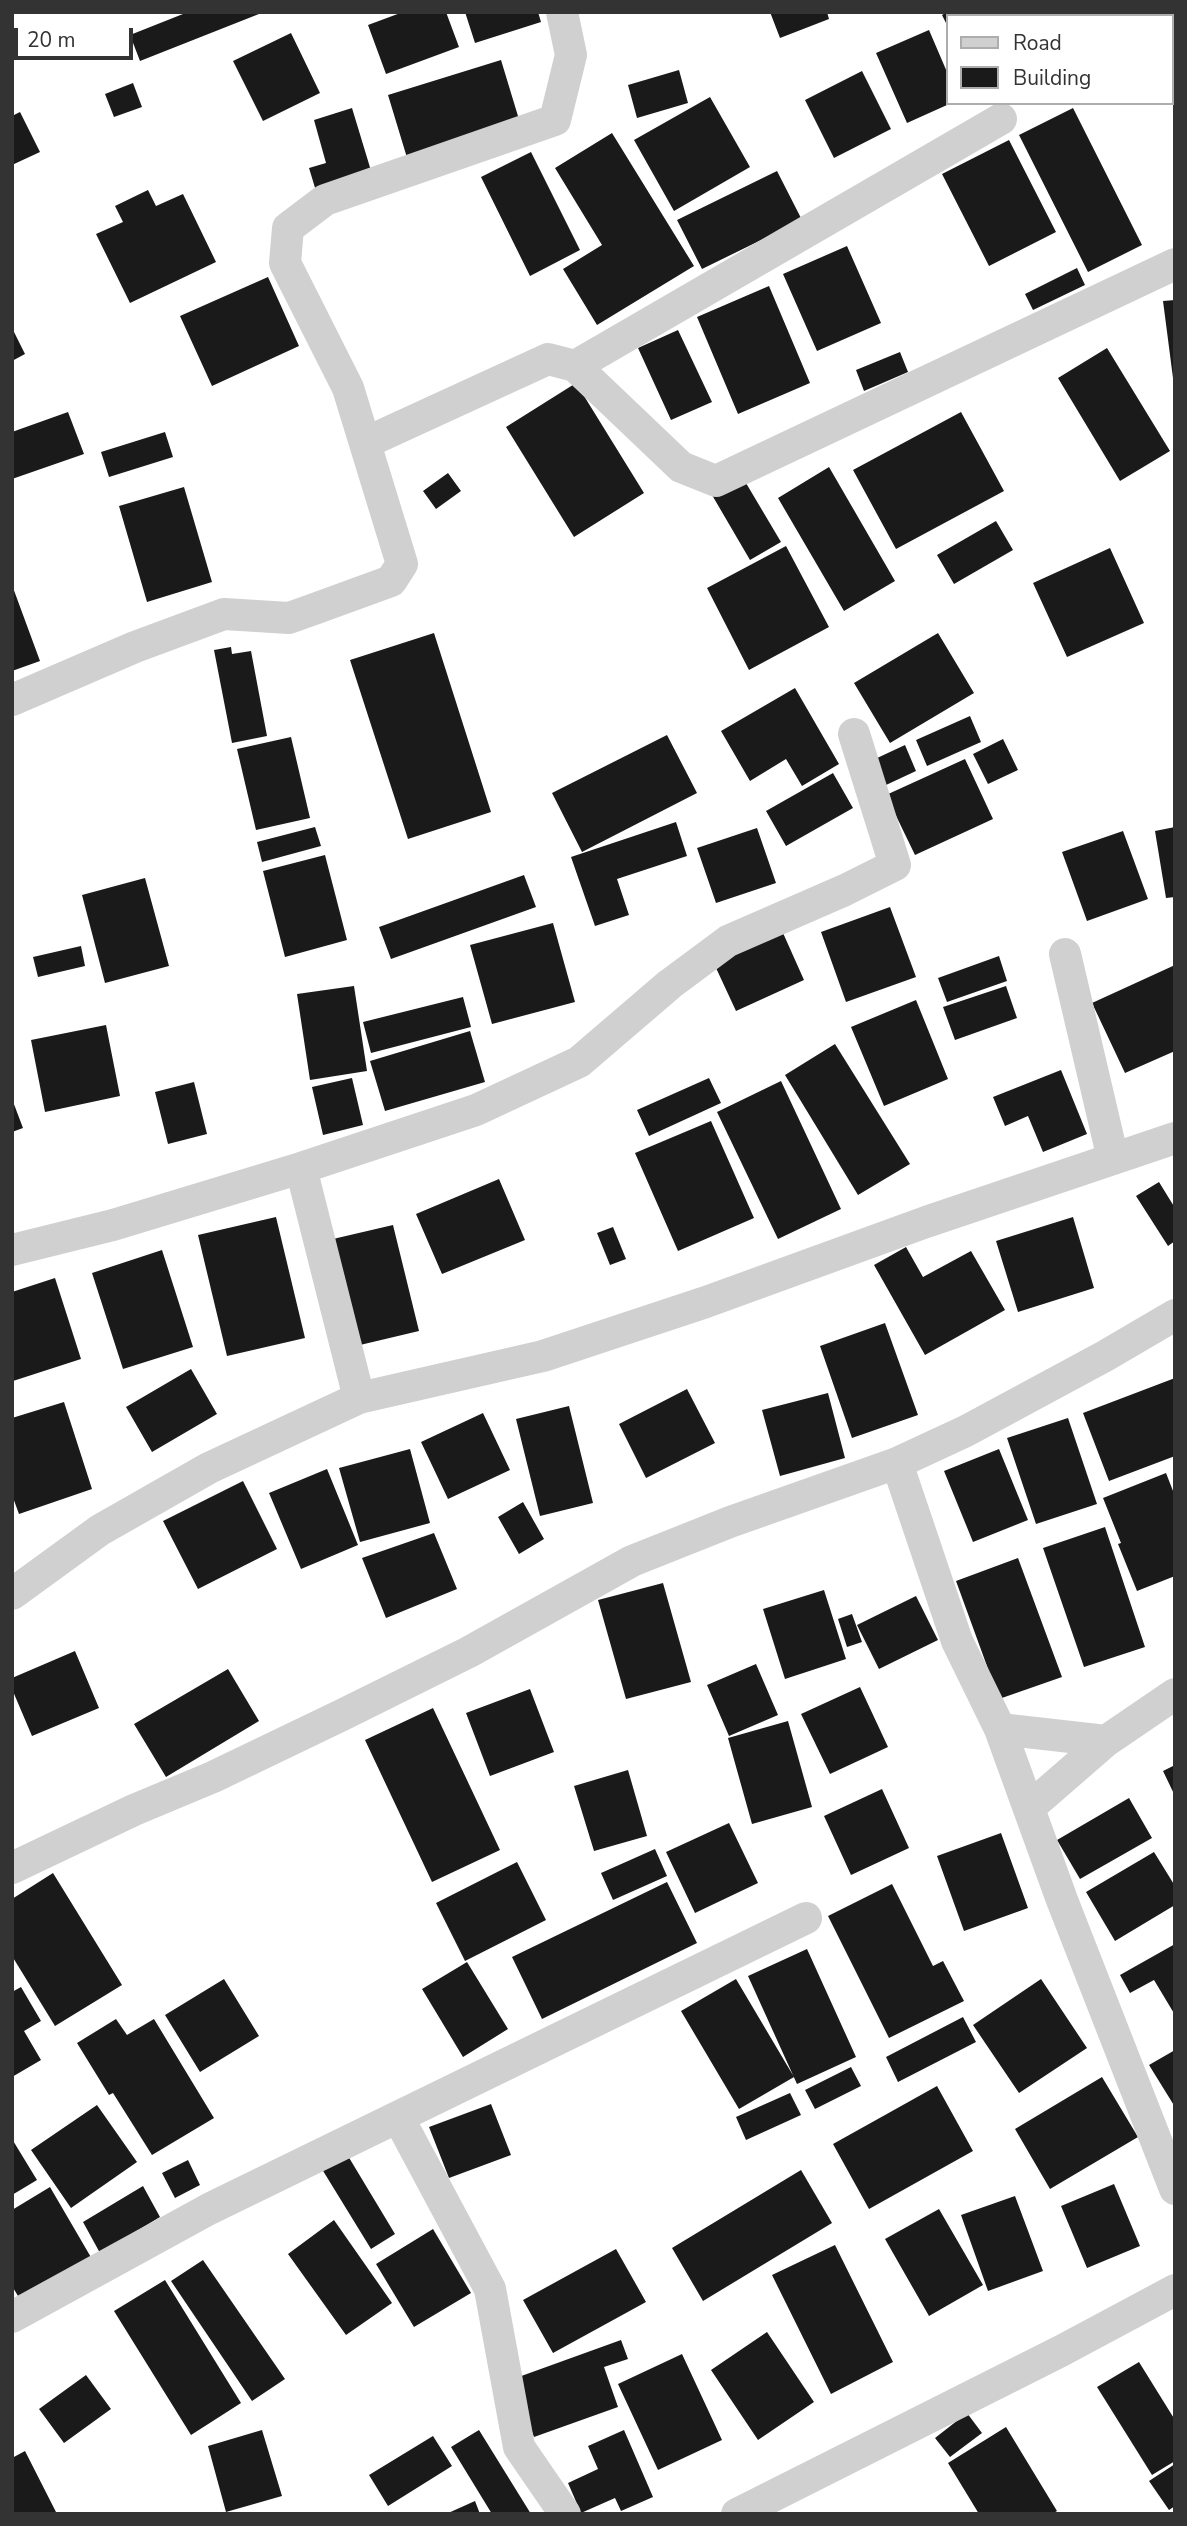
<!DOCTYPE html>
<style>
body{margin:0}
#map{position:relative;width:1187px;height:2526px;overflow:hidden;background:#fff;font-family:"Nunito Sans",sans-serif}
canvas{display:block}
.frame{position:absolute;inset:0;border:14px solid #333;pointer-events:none}
.legend{position:absolute;left:946px;top:14px;width:228px;height:91px;box-sizing:border-box;background:#fff;border:2px solid #adadad;margin:0;padding:9px 12px;list-style:none;font-size:21px;color:#333}
.legend li{display:flex;align-items:center;gap:14px;height:35px}
.legend b{width:35px;border:2px solid #adadad}
.scale{position:absolute;left:14px;top:28px;width:119px;height:32px;box-sizing:border-box;border:4px solid #333;border-top:0;padding-left:9px;font-size:21px;line-height:24px;white-space:nowrap;color:#333;-webkit-text-stroke:5px #fff;paint-order:stroke}
</style>
<div id="map">
<canvas width="1187" height="2526"></canvas>
<div class="frame"></div>
<ul class="legend">
<li><b style="height:9px;background:#d0d0d0"></b>Road</li>
<li><b style="height:19px;background:#1a1a1a"></b>Building</li>
</ul>
<div class="scale">20 m</div>
</div>
<script>
const context = document.querySelector('canvas').getContext('2d');
context.lineJoin = 'round';
function paint(path, color) { context.fillStyle = color; context.fill(path, 'evenodd'); }
function strokePath(path, color, width, dash) { context.strokeStyle = color; context.lineWidth = width; context.lineCap = dash ? 'butt' : 'round'; context.setLineDash(dash || []); context.stroke(path); }
paint(new Path2D(`
 M188,12H264L140,61L130,35Z
 M403,12H446L459,47L386,74L368,25Z
 M465,12H538L541,22L475,43Z
 M770,12H827L829,19L780,38Z
 M947,12H1046L1048,16H947V25L942,15Z
 M1057,12H1103L1104,16H1058Z
 M929,30L947,72V105L907,123L876,53Z
 M291,33L320,93L263,121L233,61Z
 M501,60L521,126L408,161L388,95Z
 M679,70L688,103L637,118L628,85Z
 M862,71L891,129L834,158L805,100Z
 M133,83L142,107L114,117L105,94Z
 M710,97L750,167L674,211L634,140Z
 M352,108L372,174L316,191L309,168L326,163L314,120Z
 M1073,108L1142,245L1088,272L1019,135Z
 M20,112L40,152L12,165V116Z
 M612,133L694,266L597,325L563,269L602,245L555,168Z
 M1009,140L1056,232L989,266L942,174Z
 M531,152L580,250L530,276L481,177Z
 M777,171L802,220L702,269L677,220Z
 M148,190L156,206L183,194L216,262L130,303L96,234L123,222L115,206Z
 M847,246L881,323L817,351L783,274Z
 M1077,268L1085,285L1033,310L1025,294Z
 M268,277L299,346L212,386L180,316Z
 M769,286L810,383L738,414L697,317Z
 M1175,300V378H1173L1163,301Z
 M12,328L25,354L12,361Z
 M678,330L712,402L671,420L638,348Z
 M1107,348L1170,451L1120,481L1058,378Z
 M900,352L908,372L864,391L856,370Z
 M576,383L644,493L574,537L506,427Z
 M68,412L84,454L12,479V432Z
 M961,412L1004,491L896,549L853,470Z
 M165,432L173,457L109,477L101,452Z
 M829,467L895,581L844,611L778,498Z
 M448,473L461,491L436,509L423,491Z
 M743,478L781,542L750,560L712,495Z
 M184,487L212,582L147,602L119,506Z
 M996,521L1013,550L954,584L937,555Z
 M786,546L829,627L749,670L707,588Z
 M1110,548L1144,623L1067,657L1033,583Z
 M12,585L40,661L12,671Z
 M434,633L491,812L408,839L350,660Z
 M938,633L974,693L890,743L854,683Z
 M231,647L232,654L251,651L267,736L232,743L214,650Z
 M795,688L839,764L802,786L786,759L750,781L721,731Z
 M970,716L981,742L927,766L916,740Z
 M667,735L697,793L582,852L552,793Z
 M291,737L310,818L256,830L237,749Z
 M1003,739L1018,770L988,784L973,754Z
 M905,745L916,771L886,785L875,759Z
 M965,759L993,819L915,855L886,795Z
 M833,773L853,808L786,846L766,811Z
 M676,822L687,856L617,879L629,915L595,926L571,857Z
 M315,827L321,846L262,862L257,842Z
 M1175,827V897L1166,898L1155,831Z
 M757,828L776,883L716,903L697,848Z
 M1123,831L1148,899L1087,921L1062,852Z
 M325,855L347,940L285,957L263,871Z
 M524,875L536,907L391,959L379,927Z
 M145,878L169,966L105,983L82,895Z
 M890,907L916,977L846,1002L821,932Z
 M553,923L575,1002L492,1024L470,945Z
 M779,924L804,980L736,1011L710,955Z
 M81,946L85,966L38,977L33,957Z
 M999,956L1007,981L947,1002L938,978Z
 M1175,965V1051L1125,1073L1092,1003Z
 M354,986L367,1071L310,1080L297,994Z
 M1006,986L1017,1018L955,1040L943,1007Z
 M463,997L471,1027L371,1053L363,1022Z
 M916,1000L948,1079L884,1106L851,1027Z
 M106,1025L120,1096L45,1112L31,1040Z
 M470,1031L485,1082L385,1111L370,1061Z
 M835,1044L910,1164L858,1195L785,1075Z
 M1061,1070L1087,1134L1043,1152L1028,1116L1005,1126L993,1097Z
 M352,1078L363,1125L323,1135L312,1087Z
 M709,1078L721,1103L649,1136L637,1110Z
 M781,1081L841,1209L778,1239L717,1112Z
 M194,1082L207,1134L168,1144L155,1092Z
 M12,1099L23,1128L12,1132Z
 M711,1121L754,1218L678,1251L635,1153Z
 M499,1179L525,1240L442,1274L416,1214Z
 M1159,1182L1175,1208V1241L1168,1246L1136,1196Z
 M276,1217L305,1338L227,1356L198,1235Z
 M1073,1217L1094,1288L1018,1312L996,1241Z
 M393,1225L419,1331L360,1345L333,1239Z
 M613,1227L626,1259L610,1265L597,1233Z
 M906,1247L923,1277L971,1251L1005,1310L925,1355L874,1265Z
 M162,1250L193,1347L123,1369L92,1273Z
 M55,1278L81,1359L13,1381L12,1292Z
 M885,1323L918,1415L852,1438L820,1346Z
 M191,1369L217,1414L152,1452L126,1407Z
 M1175,1378V1456L1109,1481L1083,1413Z
 M687,1389L715,1443L646,1478L619,1424Z
 M828,1393L845,1458L780,1476L762,1410Z
 M64,1402L92,1489L19,1514L12,1495V1418Z
 M569,1406L593,1503L540,1516L516,1419Z
 M483,1413L510,1470L448,1499L421,1442Z
 M1068,1418L1097,1504L1036,1524L1007,1438Z
 M410,1449L430,1523L360,1542L339,1468Z
 M999,1449L1028,1520L973,1542L944,1471Z
 M327,1469L358,1545L301,1569L269,1493Z
 M1166,1473L1175,1496V1576L1137,1591L1118,1544L1121,1543L1103,1498Z
 M243,1481L277,1549L198,1589L163,1521Z
 M523,1502L544,1539L519,1554L498,1517Z
 M1105,1527L1145,1647L1084,1667L1043,1548Z
 M434,1533L457,1589L386,1618L362,1558Z
 M1018,1558L1062,1677L999,1699L956,1581Z
 M663,1583L691,1682L626,1699L598,1600Z
 M824,1590L846,1659L785,1679L763,1609Z
 M916,1596L938,1640L879,1669L857,1625Z
 M852,1614L862,1642L847,1647L838,1619Z
 M75,1651L99,1708L32,1736L12,1689V1678Z
 M756,1664L778,1715L729,1736L707,1685Z
 M228,1669L259,1721L166,1777L134,1724Z
 M860,1687L888,1747L830,1774L801,1714Z
 M530,1689L554,1752L490,1776L466,1713Z
 M433,1708L500,1850L432,1882L365,1740Z
 M788,1721L812,1807L752,1824L728,1738Z
 M1175,1765V1796L1163,1771Z
 M628,1770L647,1836L594,1851L574,1786Z
 M882,1789L909,1848L851,1875L824,1816Z
 M1129,1798L1152,1838L1080,1879L1057,1840Z
 M729,1823L758,1883L695,1913L666,1852Z
 M1001,1833L1028,1908L964,1931L937,1856Z
 M655,1849L667,1876L613,1900L601,1873Z
 M1154,1852L1175,1886V1905L1115,1941L1086,1892Z
 M517,1862L546,1920L465,1961L436,1903Z
 M53,1873L122,1985L55,2026L12,1956V1899Z
 M667,1882L697,1943L542,2019L512,1957Z
 M892,1884L933,1966L943,1961L964,2001L889,2038L828,1916Z
 M1175,1944V2015L1154,1980L1130,1993L1120,1975Z
 M807,1949L856,2057L797,2084L748,1976Z
 M467,1962L508,2029L463,2057L422,1989Z
 M224,1979L259,2036L200,2072L165,2015Z
 M736,1979L794,2077L739,2109L681,2011Z
 M1041,1979L1087,2048L1019,2093L973,2025Z
 M21,1987L41,2021L24,2031L41,2060L12,2077V1992Z
 M963,2017L976,2042L898,2082L886,2057Z
 M116,2019L127,2035L154,2019L214,2118L152,2155L113,2093L109,2095L77,2043Z
 M1175,2050V2107L1149,2065Z
 M851,2067L861,2086L815,2109L805,2090Z
 M1102,2077L1138,2137L1050,2189L1015,2129Z
 M937,2086L973,2151L869,2209L833,2144Z
 M790,2093L801,2115L746,2140L736,2117Z
 M491,2104L511,2155L449,2178L429,2127Z
 M97,2105L137,2162L71,2208L31,2150Z
 M12,2139L37,2180L12,2195Z
 M342,2146L395,2234L371,2249L317,2161Z
 M188,2160L200,2185L175,2198L162,2173Z
 M801,2170L832,2223L703,2301L672,2248Z
 M1114,2184L1140,2246L1087,2268L1061,2206Z
 M143,2186L160,2217L100,2253L83,2222Z
 M50,2187L92,2259L21,2301L12,2286V2210Z
 M1015,2196L1043,2271L988,2291L961,2215Z
 M939,2209L983,2285L929,2316L885,2239Z
 M334,2220L392,2303L346,2335L288,2254Z
 M433,2229L471,2293L414,2327L376,2264Z
 M835,2245L893,2362L831,2394L772,2275Z
 M616,2249L646,2302L553,2353L523,2300Z
 M203,2260L285,2379L252,2401L171,2281Z
 M165,2280L241,2403L191,2435L114,2311Z
 M767,2332L814,2402L758,2440L711,2370Z
 M621,2340L628,2359L604,2367L618,2407L534,2437L513,2379Z
 M682,2354L722,2440L658,2470L618,2384Z
 M1139,2362L1175,2420V2461L1152,2475L1097,2387Z
 M86,2375L111,2409L64,2443L39,2409Z
 M967,2413L982,2433L950,2457L935,2438Z
 M1006,2427L1057,2511L1052,2514H979L948,2463Z
 M262,2430L282,2496L226,2512L208,2446Z
 M479,2430L531,2514H492L451,2447Z
 M624,2430L653,2497L621,2511L615,2498L581,2513L568,2483L598,2469L588,2446Z
 M433,2436L452,2466L388,2506L369,2475Z
 M25,2451L57,2514H12V2458Z
 M1175,2464V2506L1169,2510L1149,2481Z
 M475,2501L480,2514H446Z`), '#1a1a1a');
strokePath(new Path2D(`
 M575,366L1001,119
 M365,443L548,359L575,366L681,467L716,481L1175,264
 M12,700L135,647L224,614L289,618L317,608L391,581L402,564L348,388L285,263L288,228L325,200L555,120L571,55L562,12
 M1065,954L1113,1159
 M301,1168L359,1398
 M12,1250L113,1225L301,1168L476,1110L579,1062L670,984L728,941L845,890L895,865L854,734
 M897,1463L957,1641L1000,1729L1062,1900L1175,2189
 M12,1594L100,1530L209,1468L359,1398L543,1356L706,1302L926,1222L1175,1138
 M1000,1729L1106,1741
 M1030,1807L1106,1741L1175,1694
 M12,1868L134,1810L213,1777L342,1715L469,1652L632,1561L730,1522L897,1463L966,1431L1105,1356L1175,1315
 M398,2117L490,2289L519,2447L565,2514
 M12,2317L209,2209L806,1918
 M737,2514L1061,2351L1175,2290`), '#d0d0d0', 32);
</script>
